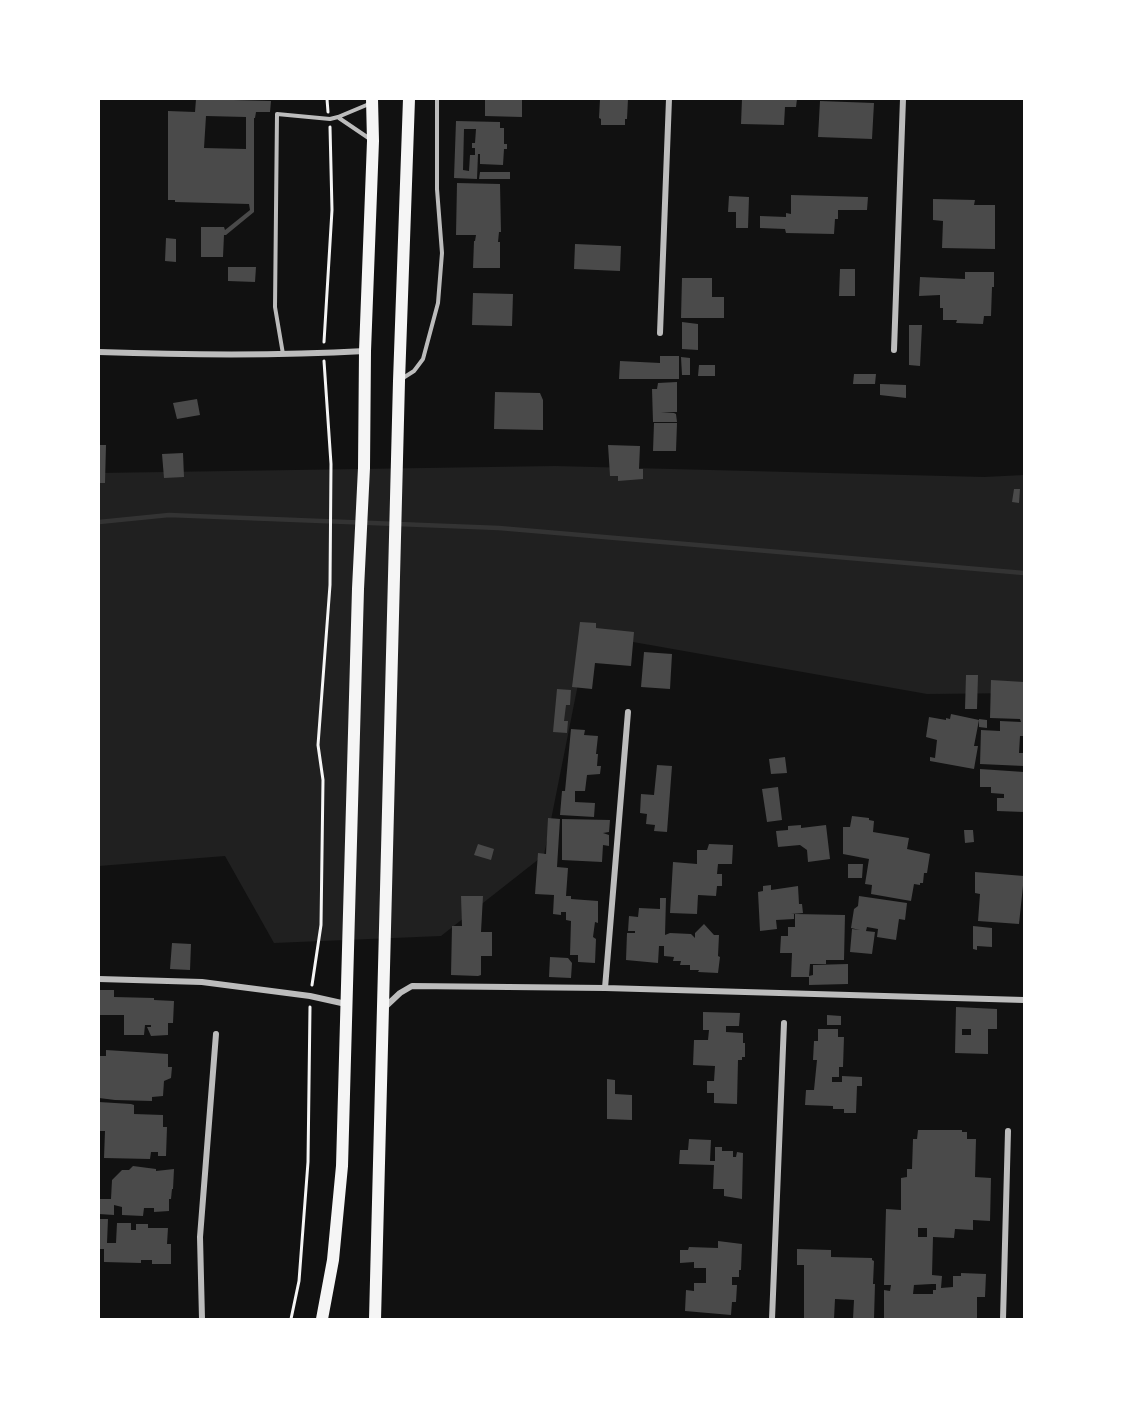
<!DOCTYPE html>
<style>
body{margin:0}
#map{position:relative;width:1123px;height:1418px;overflow:hidden;background:#111;font-family:Helvetica,sans-serif}
canvas{display:block}
.frame{position:absolute;inset:0;border:100px solid #fff;pointer-events:none}
</style>
<div id="map">
<canvas width="1123" height="1418"></canvas>
<div class="frame"></div>
</div>
<script>
const context = document.querySelector('canvas').getContext('2d');
context.lineJoin = 'round';
function paint(path, color) { context.fillStyle = color; context.fill(path, 'evenodd'); }
function strokePath(path, color, width, dash) { context.strokeStyle = color; context.lineWidth = width; context.lineCap = dash ? 'butt' : 'round'; context.setLineDash(dash || []); context.stroke(path); }
paint(new Path2D(`
 M555,466L984,477L1024,475V693L927,694L588,634L544,855L441,936L274,943L225,856L99,866V473Z`), '#202020');
strokePath(new Path2D(`
 M99,522L169,515L499,528L1024,573`), '#333', 4.5);
paint(new Path2D(`
 M196,99L271,101L270,112H256L255,118H254V212L226,235H224L223,257H201V227H224L225,230L250,210L249,204L175,202V200H168V111L195,112ZM206,116L246,117V149L204,148Z
 M485,99H522V117L485,116Z
 M600,99H628L627,119H625V125H601V119L599,118Z
 M742,99H797L796,107H785L784,125L741,124Z
 M820,101L874,103L872,139L818,137Z
 M456,121L500,122V128H504V144H507V149H504L503,165L480,164V154H478L477,179L454,178ZM464,129H476L475,143H472V148H475V155H470L469,171L463,170Z
 M480,172H510V179H479Z
 M457,183L500,184L501,232H499L498,242H500V268H473L474,241H475L476,235H456Z
 M791,195L868,197L867,210H838V219H835L834,234L786,233L785,229L760,228V216L786,217V213L791,214Z
 M729,196L749,197L748,228H736V212H728Z
 M933,199L975,200L974,205H995V249L942,248L943,221L933,220Z
 M166,238L176,239V262L165,261Z
 M575,244L621,246L620,271L574,269Z
 M228,267H256L255,282L228,281Z
 M840,269H855V296H839Z
 M965,272H994V287H992L991,316H984L983,324L956,323L957,320H943V308H940V295L919,296L920,277L965,279Z
 M682,278H712V297H724V318H681Z
 M473,293L513,294L512,326L472,325Z
 M682,322L698,324V350L682,349Z
 M909,325H922L920,366L909,365Z
 M660,356H679V379H619L620,361L660,363Z
 M681,357L690,358V375H682Z
 M699,365H715V376H698Z
 M854,374H876L875,384H853Z
 M677,382V412H661L674,413L676,414L677,422H653L652,389H657L658,383Z
 M880,384L906,385V398L880,395Z
 M495,392L540,393L543,400V430L494,429Z
 M197,399L200,415L177,419L173,403Z
 M654,423H677L676,451H653Z
 M99,445H106L105,483H99Z
 M608,445L640,446L639,469H643V479L618,481V476H610Z
 M183,453L184,477L164,478L162,454Z
 M1014,489H1020L1019,503L1012,502Z
 M580,622L596,623V628L634,632L631,666L595,663L592,689L572,687Z
 M644,652L672,654L670,689L641,687Z
 M966,675H978L977,709H965Z
 M991,680L1024,682V736H1020L1019,753H1024V766L980,764L981,730L1000,731V721L1021,722L1020,719L990,718Z
 M557,689L571,690L570,705H566L564,721H568L567,733L553,732Z
 M951,714L979,720L974,746H978L974,769L930,761V757L935,758L937,740L926,737L929,717L946,720V718L950,719Z
 M979,719L987,720V728L979,727Z
 M571,729L585,730L584,735L598,736L596,754H598L597,766H601L600,774L587,775L585,791H575V802L595,803L594,817L560,815L562,791H565Z
 M785,757L787,773L771,774L769,759Z
 M657,765L672,766L667,832L654,831L655,825L646,824L647,814L640,813L641,794L654,795Z
 M980,769L1024,772V812L997,811V798H1004V794L991,793V787H980Z
 M778,787L782,820L767,822L762,789Z
 M852,816L869,818V820L874,821L873,832L909,838L907,849L930,854L927,873H924L923,883H920V885L914,884L911,901L871,894L872,885L865,884L869,859L843,854V827H850Z
 M548,818L560,819L557,867L568,868L566,896H571V899L598,901V923L595,922L593,937L596,939L595,963L578,962V955H570L571,921L566,920V912H561V915L553,914L554,895L535,894L538,853L546,854Z
 M562,819L610,820L609,832L603,833L609,835V846L603,845L602,862L562,860Z
 M801,825V828L826,825L830,859L808,862L807,850L800,845L778,847L776,831L788,830V826Z
 M964,830H973L974,842L965,843Z
 M478,844L494,849L491,860L474,855Z
 M709,844L733,845L732,864H718L717,874H722V886H717L716,896L698,895L697,914L670,913L673,862L697,864V850H707Z
 M848,864H863L862,878H848Z
 M975,872L1024,876L1019,924L978,921L980,894L975,893Z
 M771,885V890L798,886L799,904H802L803,913L791,914H794V919L776,920L777,929L760,931L758,892L763,891V886Z
 M461,896H483L481,932H492V956H481V975L478,976L451,975L452,926H462Z
 M859,896L907,903L905,920L899,919L896,940L877,937L878,929L867,927L866,931L875,932L872,954L850,952L852,929L860,930L851,928L854,909L858,906Z
 M660,898H666L665,935L670,933L691,934L695,938V933L704,924L714,935H719L718,956L720,957L718,973L698,972L699,970H690V965H680L681,961H673L674,957L664,956V946H659L658,963L626,960L627,933H635V931H628L629,916L638,917L639,908L660,909Z
 M795,914L845,915L844,960H826V964H810L809,976L813,975V965L848,964V984L809,985V977H791L792,953H780L781,936H788V927H795Z
 M973,926L992,928V947L977,946V950L973,949Z
 M172,943L191,944L190,970L170,969Z
 M550,957L568,958L572,963L571,978L549,977Z
 M99,990H114V997L154,998V1000L174,1001L173,1023H168V1035L151,1036L147,1027H151V1025H145L144,1035H124V1015H99Z
 M956,1007L997,1009V1029H988V1054L955,1053ZM962,1029H971V1035H962Z
 M703,1012L740,1013L739,1026H726V1032L743,1033V1043H745V1057H742V1060H738L737,1104L714,1103V1093H707V1081H714L715,1066L693,1065L694,1040H708L709,1030H703Z
 M827,1015L841,1016V1025H827Z
 M818,1029H838V1037H844L843,1067H839V1077H832V1082H842V1076L862,1077V1086H857L856,1113H844V1109H833V1106L805,1105L806,1090H814L817,1060H813L814,1041H818Z
 M106,1050L168,1054V1067H172L171,1078L164,1081L163,1096L152,1097V1101L115,1100L99,1098V1056H106Z
 M607,1079L615,1080V1094L632,1095V1120L607,1119Z
 M99,1102L131,1104L134,1105V1114L163,1115V1127H167L166,1156H158V1152H151L150,1159L104,1158L105,1131H99Z
 M918,1130H962V1132H967V1139H976L975,1177L991,1178L990,1221L973,1220V1230L955,1229L954,1238L933,1237L932,1275L942,1276L941,1288L953,1287V1276H961V1273L986,1274L985,1297H977V1319H884V1290L890,1291L891,1285H884L886,1209L901,1210V1178L907,1177V1169H912L913,1139H917ZM918,1228H927V1237H918ZM932,1284H936V1290H933V1294H913L914,1285Z
 M689,1139L711,1140L710,1161H715V1147H722V1151H733V1157H736L737,1152L743,1153L742,1199L724,1196V1189H713L714,1165L679,1164L680,1150H688Z
 M133,1166L156,1169V1171L174,1169L173,1189H172L171,1199H169V1211L154,1212V1208H144L143,1216L122,1215V1207L114,1205V1215L99,1214V1199H111L112,1180L122,1170H129Z
 M99,1219H108L107,1243H116L117,1223H131V1230H136V1224H148V1228H168L167,1244H171V1264H152V1260H141V1263L104,1262V1249H99Z
 M718,1241L742,1244L741,1270H739V1277H732V1285H737L736,1302H732L731,1315L685,1311L686,1290L694,1291V1283H706V1268H694V1262L680,1263V1250H688L689,1247L718,1248Z
 M797,1249L831,1250V1257L872,1258V1260L874,1261L873,1284H875L874,1319H853L854,1300L835,1299L834,1319H804V1265H797Z`), '#4a4a4a');
strokePath(new Path2D(`
 M327,99L328,112
 M324,342L332,210L330,127
 M312,985L321,925L323,780L318,745L330,585L331,464L324,361
 M291,1319L299,1281L308,1162L310,1007`), '#f5f5f5', 3);
strokePath(new Path2D(`
 M339,118L370,139
 M283,354L275,307L277,114L330,119L338,117L369,104
 M403,378L414,371L423,359L438,303L442,253L437,189V99`), '#bcbcbc', 4);
strokePath(new Path2D(`
 M660,333L669,99
 M894,350L903,99
 M99,352C187,355 276,356 365,351
 M99,979L202,982L310,996L346,1004
 M605,988L628,712
 M384,1008L400,993L412,986L605,988L1024,1000
 M202,1319L200,1237L216,1034
 M772,1319L784,1023
 M1003,1319L1008,1131`), '#bcbcbc', 6);
strokePath(new Path2D(`
 M322,1319L333,1260L342,1166L358,589L364,468L365,351L373,141L372,99
 M375,1319L399,381L409,99`), '#f5f5f5', 12);
</script>
